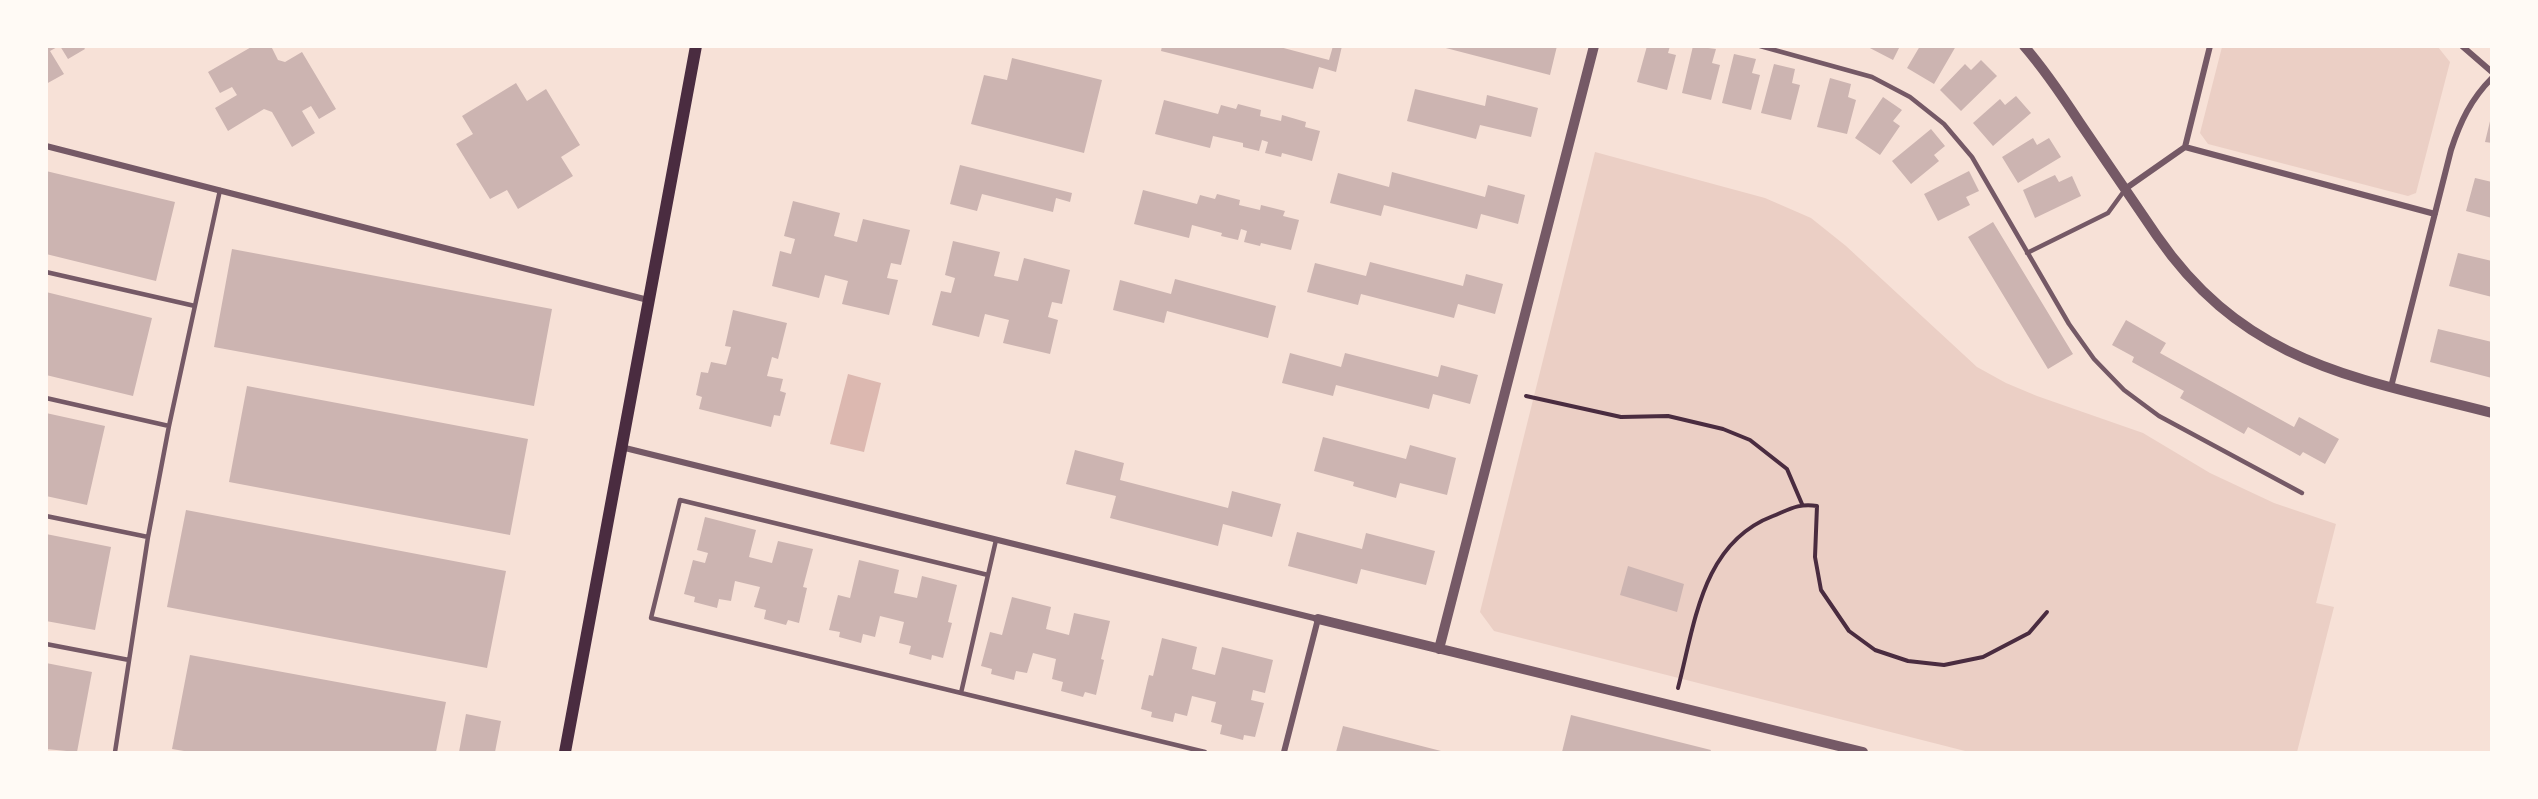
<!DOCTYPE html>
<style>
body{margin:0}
#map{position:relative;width:2538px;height:799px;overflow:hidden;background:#f7e1d7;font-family:"DejaVu Sans",sans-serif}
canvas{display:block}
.frame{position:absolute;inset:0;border:48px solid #fffaf5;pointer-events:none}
</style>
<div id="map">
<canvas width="2538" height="799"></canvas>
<div class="frame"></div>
</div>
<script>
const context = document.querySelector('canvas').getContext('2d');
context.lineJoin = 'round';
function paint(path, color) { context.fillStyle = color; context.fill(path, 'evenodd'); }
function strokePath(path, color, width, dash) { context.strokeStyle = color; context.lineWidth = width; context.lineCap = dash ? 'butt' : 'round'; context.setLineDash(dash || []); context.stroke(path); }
paint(new Path2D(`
 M2222,47H2438L2450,62L2416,193L2408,196L2208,144L2200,133Z
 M1595,152L1765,198L1811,218L1846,246L1977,367L2006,383L2037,396L2143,433L2210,473L2274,503L2336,524L2316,603L2334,607L2297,752H1969L1494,631L1480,612Z`), '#ebcfc5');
paint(new Path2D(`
 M848,374L881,383L864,452L830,444Z`), '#dcb8b0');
paint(new Path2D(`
 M46,46H59L50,51L64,74L46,84Z
 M60,46H83L85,49L68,59Z
 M253,46H271L278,60L285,62L302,52L336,109L319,119L311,106L302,111L315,133L292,147L272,112L264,109L228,131L215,108L237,95L232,87L220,93L208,72Z
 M1162,46H1276L1329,60L1333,46H1342L1336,72L1319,67L1313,89L1161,51Z
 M1438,46H1557L1550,75Z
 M1647,46H1670L1668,53L1676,55L1667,90L1637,82Z
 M1693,46L1716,49L1712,63L1720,65L1711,100L1682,93Z
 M1866,46H1900L1893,60Z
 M1920,46H1956L1934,84L1907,68Z
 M1734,54L1756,59L1752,73L1760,75L1751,110L1722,103Z
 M1012,58L1102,80L1084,153L971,124L984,75L1007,80Z
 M1981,60L1997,76L1961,111L1940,90L1965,64L1971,70Z
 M1774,64L1795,69L1792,83L1800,85L1791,120L1761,113Z
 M1830,78L1851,84L1848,97L1856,100L1847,134L1817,127Z
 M516,83L527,101L546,89L580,145L561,157L573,176L518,209L507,190L490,199L456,144L473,134L462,116Z
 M1415,89L1485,106L1487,95L1538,108L1531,137L1480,125L1476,139L1407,121Z
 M2016,96L2031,113L1993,146L1973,123L2000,99L2005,105Z
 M1883,97L1902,110L1893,121L1900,126L1880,155L1855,138Z
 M1164,100L1218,114L1221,105L1236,109L1238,104L1261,110L1260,116L1281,121L1282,115L1306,122L1305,127L1320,131L1312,161L1282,153L1281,157L1265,153L1268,142L1262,140L1259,151L1243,147V143L1213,136L1210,148L1155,134Z
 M2491,117L2492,118V143L2485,142Z
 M1931,129L1945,146L1934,155L1939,161L1911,184L1892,161Z
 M2033,138L2037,145L2049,138L2061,157L2018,183L2002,157Z
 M960,165L1072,193L1070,202L1056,198L1053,212L982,194L977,211L950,204Z
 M46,171L175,202L156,281L46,254Z
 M1969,171L1979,191L1966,197L1970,205L1938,221L1924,194Z
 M1392,172L1485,197L1488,185L1525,195L1518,224L1481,214L1477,229L1384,205L1381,216L1330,203L1338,173L1389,187Z
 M2055,175L2059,182L2072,176L2081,196L2035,218L2023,190Z
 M2475,178L2492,182V218L2466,211Z
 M1143,190L1197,204L1200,195L1215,199L1217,194L1240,200L1239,205L1260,210L1261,205L1285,211L1283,216L1299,220L1291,250L1261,243L1260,246L1244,242L1247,231L1241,229L1238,240L1221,236L1222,233L1192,225L1189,238L1134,224Z
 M793,201L840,213L834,236L857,242L863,219L910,230L901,265L891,263L887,278L898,280L889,315L842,304L848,281L825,275L819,298L772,286L780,251L791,254L795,239L784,236Z
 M1993,222L2073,354L2048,369L1968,237Z
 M953,241L1000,252L994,276L1018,281L1024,258L1070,270L1062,304L1052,302L1048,317L1058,320L1050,354L1003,343L1009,320L985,314L979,337L932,325L941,291L951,293L955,278L945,275Z
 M232,249L552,309L534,406L214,347Z
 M2458,253L2492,261V297L2449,286Z
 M1370,262L1463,286L1466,274L1503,284L1495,314L1458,304L1454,318L1361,294L1358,305L1307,292L1315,263L1366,276Z
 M1175,279L1276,306L1268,338L1167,311L1164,323L1113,310L1120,280L1171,294Z
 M46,292L152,318L133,396L46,375Z
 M733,310L787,323L778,359L772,357L767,376L783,379L780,391L786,393L780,416L774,415L771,427L699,409L702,397L696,395L701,372L708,373L711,362L726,365L731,347L725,346Z
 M2126,320L2166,343L2160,353L2294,427L2299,417L2339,439L2325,464L2303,452L2300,456L2248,427L2244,434L2180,398L2184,391L2132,362L2134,357L2112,345Z
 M2438,329L2492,342V378L2430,362Z
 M1290,353L1341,367L1345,353L1438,377L1441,365L1478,375L1470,404L1433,394L1429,409L1336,385L1333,396L1282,383Z
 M247,386L528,439L510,535L229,482Z
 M46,413L105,426L87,505L46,496Z
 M1323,437L1406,459L1410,445L1456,458L1447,495L1400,483L1396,498L1353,486L1354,482L1314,471Z
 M1075,450L1124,463L1120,480L1228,508L1232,491L1281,504L1272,537L1223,524L1218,546L1110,518L1116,496L1066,484Z
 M186,510L506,571L487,668L167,607Z
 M705,517L756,530L749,557L772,563L778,541L813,549L803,587L807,588L799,623L788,620L786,625L764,619L766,610L754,607L760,587L735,581L731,601L719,599L717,608L694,602L695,597L684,594L693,560L705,563L708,553L697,550Z
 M1297,532L1362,549L1366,533L1435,551L1426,585L1361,569L1357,584L1288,566Z
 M46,534L111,547L95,630L46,621Z
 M859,560L899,570L894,593L917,598L922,576L957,585L948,622L952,623L943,658L932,655L931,660L909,654L911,646L899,643L904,622L880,616L875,637L863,634L861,643L839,637L840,632L829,630L838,595L850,598Z
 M1628,566L1684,584L1677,612L1620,595Z
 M1012,597L1051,607L1046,629L1069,635L1074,613L1110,621L1101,659L1104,660L1096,695L1085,692L1083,697L1061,691L1063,682L1052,679L1056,659L1033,653L1027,673L1016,671L1014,680L991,674L992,669L981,666L990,632L1002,635Z
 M1162,638L1197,647L1192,669L1215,675L1222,647L1273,660L1265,693L1253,690L1251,700L1264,703L1255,737L1244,735L1243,740L1220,734L1222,725L1211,722L1216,702L1192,696L1187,716L1175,713L1173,722L1151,717L1152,712L1141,709L1149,675L1153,676Z
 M190,655L446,702L436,752H190L172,749Z
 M46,663L92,672L77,752L46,749Z
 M466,714L501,721L495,752H459Z
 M1571,715L1711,750L1710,752H1562Z
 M1343,726L1445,752H1336Z`), '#ccb4b1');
strokePath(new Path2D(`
 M1526,396L1621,417L1668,416L1723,429L1750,440L1787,469L1802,504
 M1678,688C1695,623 1702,543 1773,516C1790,509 1799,503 1817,506L1815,557L1821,590L1849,631L1875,650L1908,661L1944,665L1983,657L2029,633L2047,612`), '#4a2c40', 4);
strokePath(new Path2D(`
 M1760,46L1872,77L1910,97L1944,124L1972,157L2069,324L2094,359L2124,390L2159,416L2302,493
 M2027,253L2108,213L2124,191
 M46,272L195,306
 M46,398L169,426
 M46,516L148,537
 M988,575L680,500L651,618L1205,752
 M46,644L129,660
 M961,693L996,540
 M115,752L148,537L169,426L220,190`), '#755966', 4.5);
strokePath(new Path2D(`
 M2462,46L2492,72
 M46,146L648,300
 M2185,147L2435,214
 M2125,189L2185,147L2210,46
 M2391,387L2451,150C2460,122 2471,99 2492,78
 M621,447L1318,619L1284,752`), '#755966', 6);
strokePath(new Path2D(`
 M2024,46C2045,70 2063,97 2080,123C2106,161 2131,198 2157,236C2245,363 2352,377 2492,413
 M1318,619L1863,752
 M1439,649L1594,46`), '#755966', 10);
strokePath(new Path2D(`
 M565,752L696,46`), '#4a2c40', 12);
</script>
